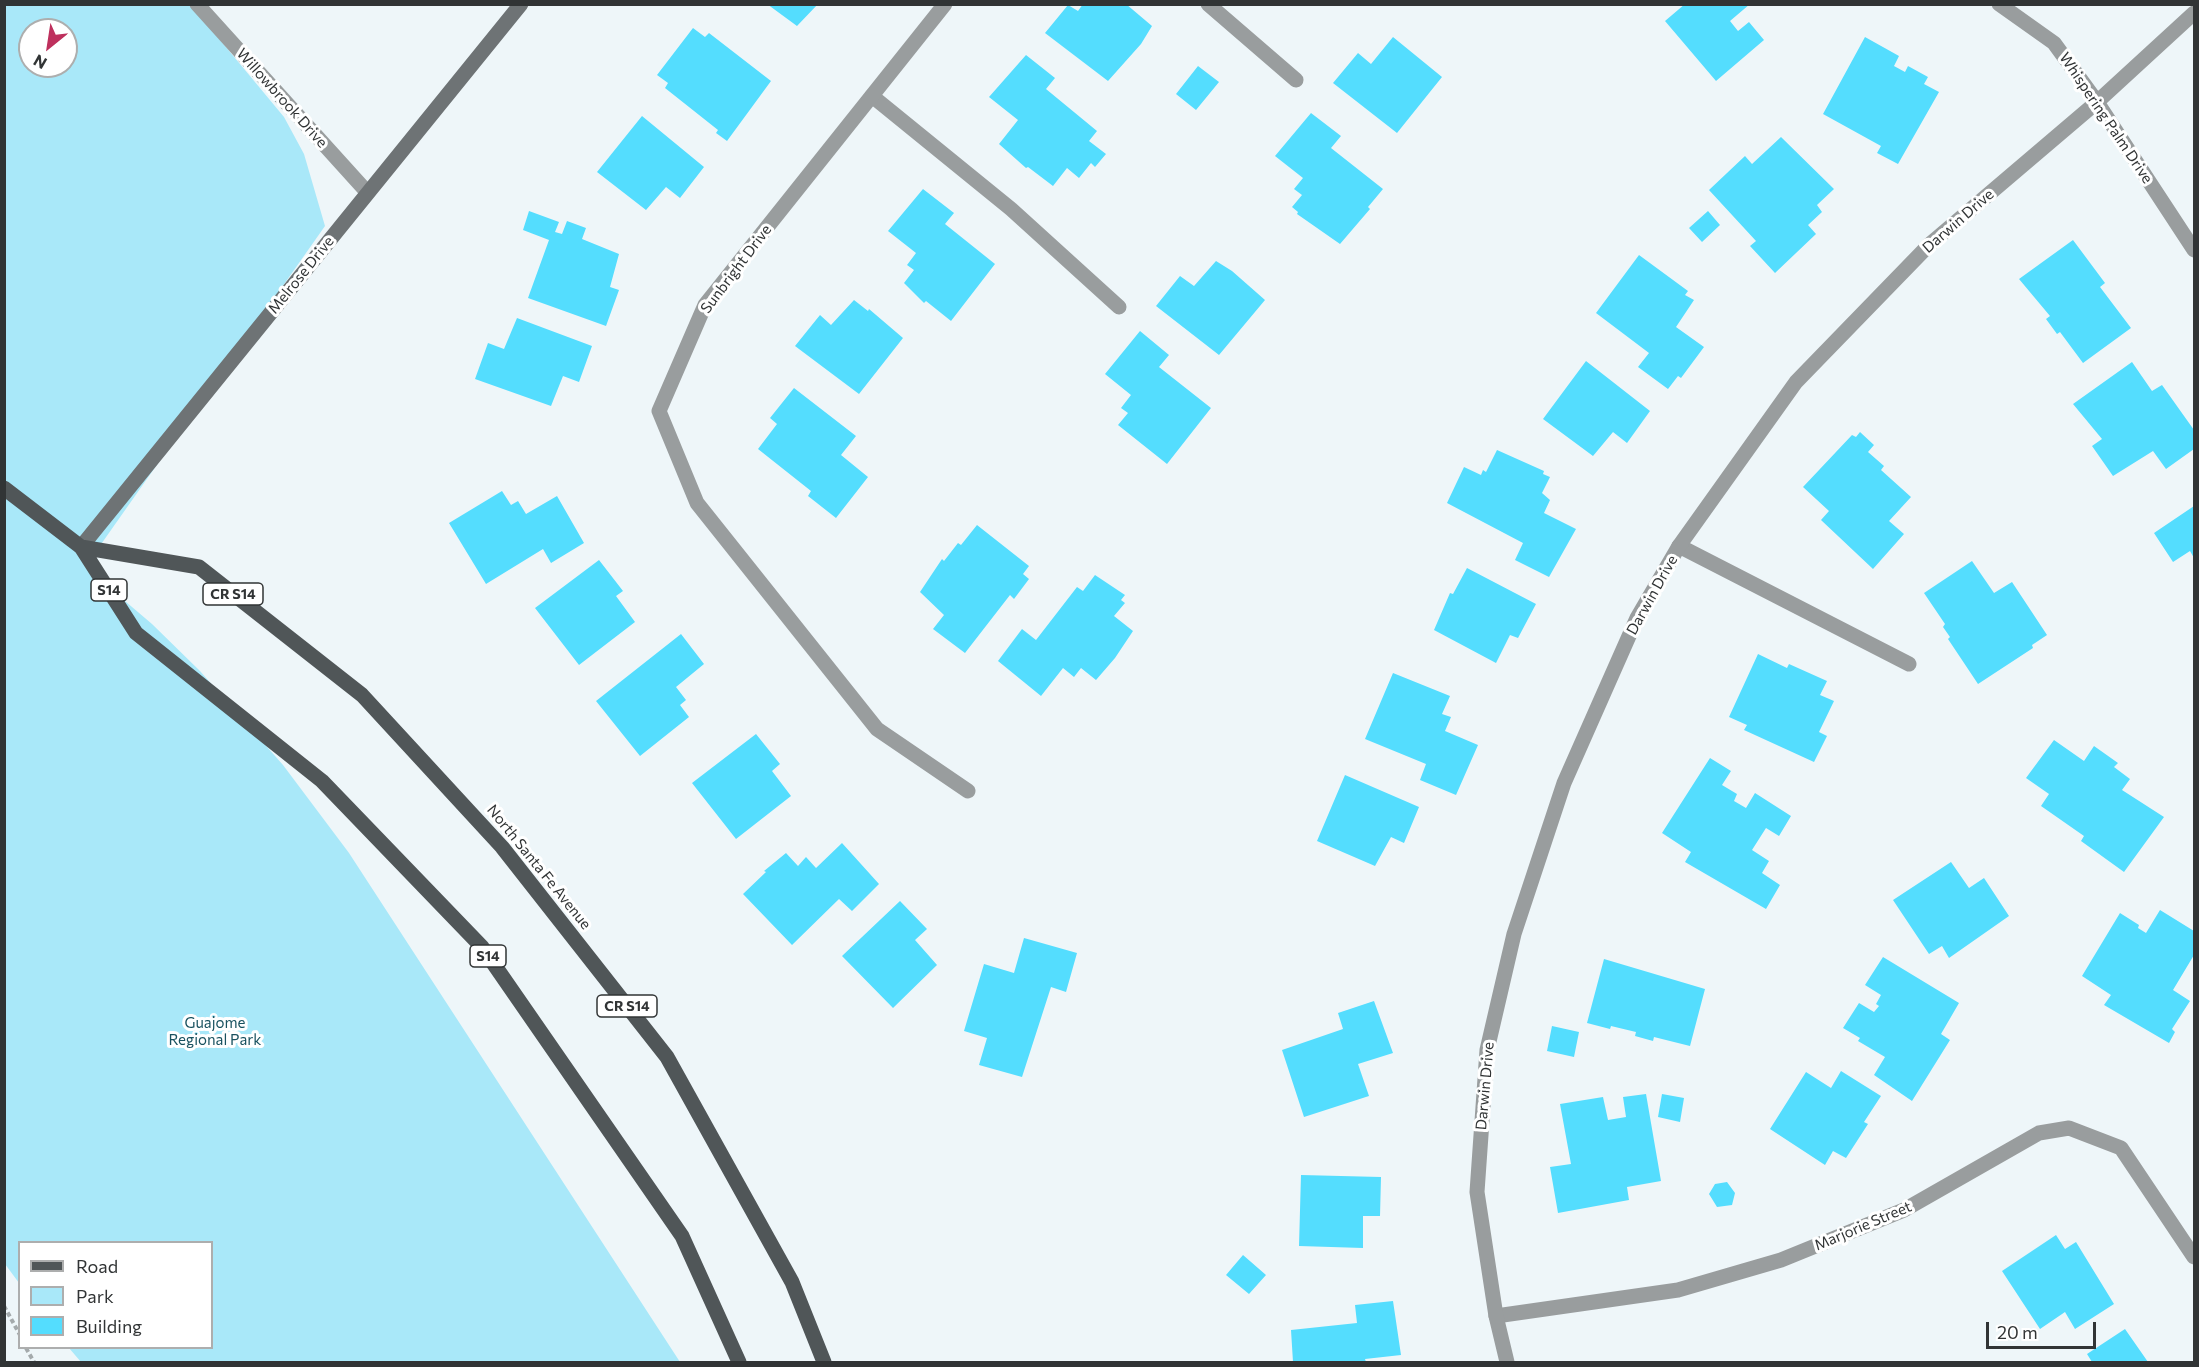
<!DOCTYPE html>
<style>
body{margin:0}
#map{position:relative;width:2199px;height:1367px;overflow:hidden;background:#eef6f9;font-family:Commissioner,sans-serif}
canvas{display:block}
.frame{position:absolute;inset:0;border:6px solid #313435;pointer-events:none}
.legend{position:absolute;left:18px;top:1241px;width:195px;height:108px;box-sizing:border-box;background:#fff;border:2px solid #adaeae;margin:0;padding:8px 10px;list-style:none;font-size:18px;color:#313435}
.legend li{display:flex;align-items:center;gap:12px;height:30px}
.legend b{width:30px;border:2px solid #adaeae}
.north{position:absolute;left:18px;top:18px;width:60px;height:60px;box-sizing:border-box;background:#fff;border:2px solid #adaeae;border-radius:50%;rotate:210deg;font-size:16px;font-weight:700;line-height:24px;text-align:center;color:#313435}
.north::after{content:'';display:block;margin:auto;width:21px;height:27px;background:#be305d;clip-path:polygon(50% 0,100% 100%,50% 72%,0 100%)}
.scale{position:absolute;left:1986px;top:1322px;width:110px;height:27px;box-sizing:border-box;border:3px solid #313435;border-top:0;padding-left:8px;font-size:18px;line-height:21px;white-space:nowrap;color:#313435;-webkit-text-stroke:4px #fff;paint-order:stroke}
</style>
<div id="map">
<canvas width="2199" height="1367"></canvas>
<div class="frame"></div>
<ul class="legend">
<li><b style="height:8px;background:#505658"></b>Road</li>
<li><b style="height:16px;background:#a9e8f9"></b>Park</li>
<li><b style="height:16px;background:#54ddfe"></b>Building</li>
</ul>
<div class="north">N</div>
<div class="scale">20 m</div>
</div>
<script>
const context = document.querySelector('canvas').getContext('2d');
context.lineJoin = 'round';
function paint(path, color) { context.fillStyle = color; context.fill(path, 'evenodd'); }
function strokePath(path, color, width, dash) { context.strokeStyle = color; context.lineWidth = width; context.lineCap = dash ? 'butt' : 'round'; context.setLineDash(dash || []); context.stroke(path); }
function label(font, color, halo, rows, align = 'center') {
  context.font = font + ' Commissioner,sans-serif'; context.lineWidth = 6; context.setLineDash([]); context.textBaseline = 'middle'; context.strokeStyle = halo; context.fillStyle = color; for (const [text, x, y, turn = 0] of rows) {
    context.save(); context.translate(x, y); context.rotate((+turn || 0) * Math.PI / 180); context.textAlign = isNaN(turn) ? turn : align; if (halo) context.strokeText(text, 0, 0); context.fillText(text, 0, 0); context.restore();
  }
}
paint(new Path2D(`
 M5,5H191L284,117L304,154L325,226L85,567L152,624L200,671L283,765L349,853L680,1362H81L69,1348H212V1242H20L19,1283L5,1264ZM30,30H66V66H30Z`), '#a9e8f9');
paint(new Path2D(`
 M767,4H818L797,26Z
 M1083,4H1126L1152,26L1141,44L1108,81L1045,33L1068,5L1078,11Z
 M1685,4H1750L1730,21L1738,31L1749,22L1764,40L1716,81L1665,21Z
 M693,28L705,37L709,33L771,81L727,141L716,133L718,130L665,88L668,83L657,75Z
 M1393,37L1442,77L1397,133L1333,83L1358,53L1371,64Z
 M1865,37L1899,56L1894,66L1905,72L1908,66L1928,77L1924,84L1939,92L1898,164L1877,153L1881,146L1823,114Z
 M1026,55L1055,78L1046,89L1097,131L1089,141L1106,154L1095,167L1091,163L1079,178L1067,168L1053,186L1028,167L1026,168L999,144L1018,120L989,97Z
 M1198,66L1219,82L1196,110L1176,94Z
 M1311,113L1341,136L1331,148L1383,189L1368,207L1370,209L1340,244L1297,214L1298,212L1292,207L1302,195L1294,189L1303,178L1275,156Z
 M642,116L704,167L680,198L666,187L646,210L597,172Z
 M1781,137L1834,189L1817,205L1822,212L1808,225L1816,234L1775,273L1750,246L1756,241L1709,190L1745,156L1752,164Z
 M923,189L954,213L945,224L995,264L951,321L926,301L924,303L904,283L914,270L907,265L916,253L888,231Z
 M529,211L559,222L555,232L562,234L567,221L586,228L582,239L619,254L610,287L619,290L606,326L528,298L549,240L523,230Z
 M1708,211L1720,225L1702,242L1689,228Z
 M2073,240L2105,283L2100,287L2131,328L2083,363L2060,332L2057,334L2046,319L2050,316L2019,279Z
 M1639,255L1688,291L1685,295L1694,300L1676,327L1704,347L1681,378L1678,376L1668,389L1638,367L1649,353L1596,313Z
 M1216,261L1232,271L1265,300L1219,355L1156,306L1180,276L1194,286Z
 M854,300L868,311L869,309L903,338L859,394L795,346L820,315L831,325Z
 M517,318L592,346L579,382L563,376L551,406L475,379L488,343L504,349Z
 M1140,331L1169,355L1159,367L1211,408L1167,464L1118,425L1128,413L1121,408L1131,395L1105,374Z
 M1586,361L1650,411L1627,443L1613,432L1593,456L1543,419Z
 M2132,362L2152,391L2162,385L2194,430V449L2166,469L2153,451L2113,476L2092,446L2102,439L2073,404Z
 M794,388L856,436L841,455L868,477L836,518L808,496L811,491L758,449L777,424L770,418Z
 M1860,432L1874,445L1868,452L1884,466L1881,470L1911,497L1889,521L1904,534L1873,569L1821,520L1829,511L1803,487L1852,435L1856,437Z
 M1497,450L1544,471L1543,474L1550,477L1542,493L1550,500L1544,513L1576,529L1549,577L1515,560L1523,543L1447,503L1464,467L1481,475L1483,470L1486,472Z
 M502,491L511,505L518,501L526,514L557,496L584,543L551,563L543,549L486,584L449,523Z
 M2194,506V558L2190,551L2173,562L2154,533Z
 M977,525L1029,566L1023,574L1029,579L1014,599L1010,595L965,653L933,629L944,615L920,592L942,559L944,561L958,543L961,545Z
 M599,560L623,591L616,596L635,622L579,665L535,608Z
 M1972,561L1994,593L2012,582L2047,635L2032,645L2033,648L1978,684L1948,639L1950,637L1943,627L1945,624L1924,593Z
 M1467,568L1536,604L1518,638L1510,635L1496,663L1434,630L1450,593L1453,594Z
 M1095,575L1125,595L1121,600L1125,603L1114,616L1133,631L1115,658L1096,680L1081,668L1074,677L1063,668L1041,696L998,661L1022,629L1036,640L1077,587L1083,591Z
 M681,634L704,664L676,687L686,700L680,705L689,717L640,756L596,701Z
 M1758,654L1787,668L1789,664L1827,681L1820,695L1834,701L1819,732L1827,736L1814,762L1744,730L1747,725L1729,717Z
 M1393,673L1450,696L1442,714L1451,717L1445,731L1478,745L1456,795L1420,780L1426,764L1365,739Z
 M756,734L780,764L772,771L791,796L736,839L692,783Z
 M2054,740L2084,761L2094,746L2118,763L2114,767L2130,779L2122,790L2164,817L2124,872L2081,841L2084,836L2041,806L2049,794L2026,778Z
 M1710,758L1731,771L1722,785L1737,794L1734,801L1746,808L1755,793L1791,816L1779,836L1766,828L1752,850L1769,861L1762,873L1780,885L1766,909L1685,862L1691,852L1662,833Z
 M1345,775L1419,807L1404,843L1391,837L1375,866L1317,841Z
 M842,843L879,884L852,911L839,899L792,945L743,894L766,872L764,871L786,853L798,866L806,857L816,868Z
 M1951,862L1969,888L1984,878L2009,916L1949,958L1942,946L1929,954L1893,900Z
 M900,901L927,929L915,940L937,965L893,1008L842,956Z
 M2160,910L2194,931V955L2173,990L2190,1001L2172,1029L2175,1032L2169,1043L2104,1005L2111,995L2082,976L2120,913L2139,925L2138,928L2146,933Z
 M1024,938L1077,953L1066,992L1051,987L1022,1077L979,1065L987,1038L964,1031L984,964L1014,973Z
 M1883,957L1959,1003L1941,1034L1950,1040L1912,1101L1874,1075L1885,1057L1858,1041L1860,1038L1843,1028L1859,1003L1874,1012L1879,1006L1876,1004L1881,995L1865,985Z
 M1604,959L1705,989L1690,1046L1654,1037L1653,1041L1635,1036L1636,1032L1611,1026L1610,1029L1587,1023Z
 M1374,1001L1393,1053L1358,1064L1369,1096L1304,1117L1282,1050L1343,1029L1338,1013Z
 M1552,1026L1579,1032L1574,1057L1547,1051Z
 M1841,1071L1881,1096L1864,1122L1868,1124L1846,1158L1833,1151L1825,1165L1770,1129L1806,1072L1831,1088Z
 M1646,1094L1661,1181L1627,1187L1629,1200L1558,1213L1550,1167L1571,1164L1560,1104L1603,1097L1608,1120L1626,1117L1623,1097Z
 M1662,1094L1684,1098L1680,1122L1658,1117Z
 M1301,1175L1381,1177L1380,1216H1363V1248L1299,1246Z
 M1727,1182L1735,1193L1732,1205L1717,1207L1709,1194L1715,1184Z
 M2056,1235L2065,1249L2076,1242L2114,1304L2075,1329L2065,1312L2040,1329L2002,1271Z
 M1243,1255L1266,1275L1249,1294L1226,1275Z
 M1393,1301L1401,1355L1365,1359L1366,1362H1293L1291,1330L1357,1323L1355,1305Z
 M2125,1329L2148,1362H2092L2087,1354Z`), '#54ddfe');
strokePath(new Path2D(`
 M4,1306L20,1335
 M26,1348L34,1362`), '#a4aaac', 4, [4.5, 3]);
strokePath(new Path2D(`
 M1208,4L1296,80
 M872,96L1011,209L1119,307
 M1679,546L1909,664`), '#999d9e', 15);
strokePath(new Path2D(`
 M197,4L367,192
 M945,4L705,305L659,411L697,503L877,729L968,791
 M1999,4L2054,43L2097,102L2194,250
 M1496,1316L1678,1290L1781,1260L1904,1210L2039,1133L2069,1128L2121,1148L2194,1257`), '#999d9e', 15);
strokePath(new Path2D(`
 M1507,1362L1496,1316L1477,1192L1487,1050L1514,934L1564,783L1637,618L1679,546L1796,382L1929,245L2097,102L2194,13`), '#999d9e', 15);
strokePath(new Path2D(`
 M81,547L521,4`), '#6e7375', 15);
strokePath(new Path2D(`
 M4,488L81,547L136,633L322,781L482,947L682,1236L739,1362
 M81,547L199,567L362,695L502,847L667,1057L792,1282L824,1362`), '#505658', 15);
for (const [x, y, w] of [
 [109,590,36],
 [233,594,60],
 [488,956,36],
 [627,1006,60]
]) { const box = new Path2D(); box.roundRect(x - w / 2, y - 11, w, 22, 4.5); context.fillStyle = '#fff'; context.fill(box); strokePath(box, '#313435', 1.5); }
label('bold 14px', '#313435', null, [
 ["S14",109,590],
 ["CR S14",233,594],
 ["S14",488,956],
 ["CR S14",627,1006]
]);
label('15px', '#313435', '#fff', [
 ["Willowbrook Drive",282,98,48],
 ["Whispering Palm Drive",2106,118,56],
 ["Darwin Drive",1958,221,-41],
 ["Sunbright Drive",736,269,-53],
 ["Melrose Drive",301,275,-51],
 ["Darwin Drive",1652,595,-61],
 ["North Santa Fe Avenue",539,867,51],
 ["Darwin Drive",1485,1086,-85],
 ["Marjorie Street",1863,1226,-23]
]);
label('15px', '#18515f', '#fff', [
 ["Guajome",215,1023],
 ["Regional Park",215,1040]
]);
</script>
